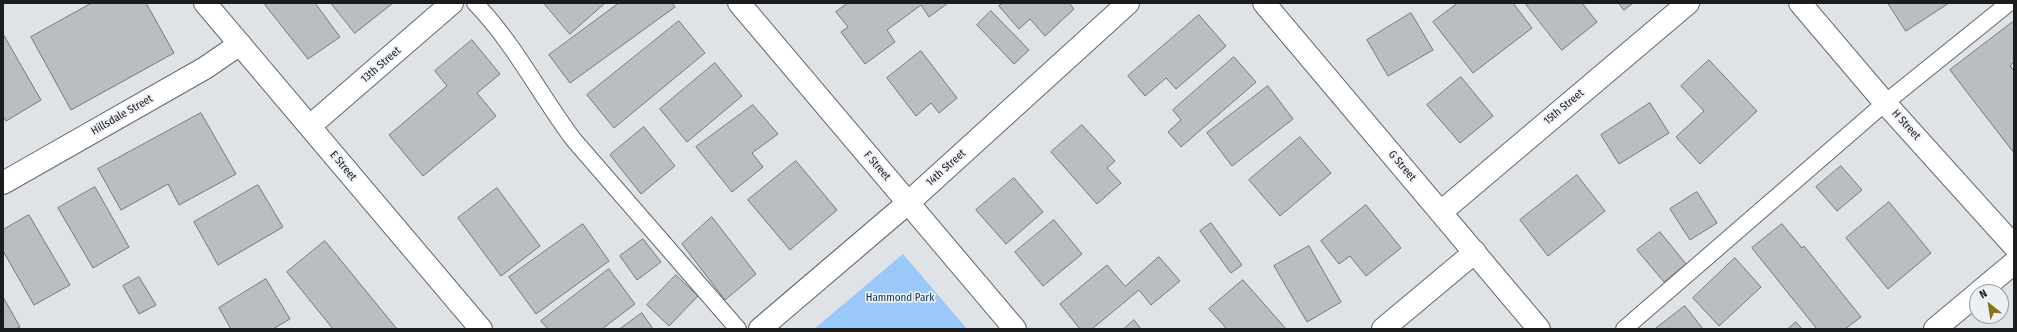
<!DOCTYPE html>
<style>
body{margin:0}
#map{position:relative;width:2017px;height:332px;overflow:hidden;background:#dfe3e7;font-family:"Fira Sans Condensed",sans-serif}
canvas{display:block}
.frame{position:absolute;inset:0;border:4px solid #1b1c1e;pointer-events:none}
.north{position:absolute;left:1969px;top:284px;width:40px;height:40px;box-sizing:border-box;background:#ecf0f4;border:1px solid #989b9e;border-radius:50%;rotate:330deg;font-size:11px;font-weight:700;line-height:16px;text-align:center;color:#1b1c1e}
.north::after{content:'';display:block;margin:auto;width:14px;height:18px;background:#837417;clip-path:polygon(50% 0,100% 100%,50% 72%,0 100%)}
</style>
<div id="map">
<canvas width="2017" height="332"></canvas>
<div class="frame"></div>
<div class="north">N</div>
</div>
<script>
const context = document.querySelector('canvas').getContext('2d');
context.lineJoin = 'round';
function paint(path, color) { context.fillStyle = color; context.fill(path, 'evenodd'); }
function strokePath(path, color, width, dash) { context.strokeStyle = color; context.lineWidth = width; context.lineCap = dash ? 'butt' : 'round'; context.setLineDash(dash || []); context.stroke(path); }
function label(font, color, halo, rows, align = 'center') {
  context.font = font + ' "Fira Sans Condensed",sans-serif'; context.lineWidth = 3.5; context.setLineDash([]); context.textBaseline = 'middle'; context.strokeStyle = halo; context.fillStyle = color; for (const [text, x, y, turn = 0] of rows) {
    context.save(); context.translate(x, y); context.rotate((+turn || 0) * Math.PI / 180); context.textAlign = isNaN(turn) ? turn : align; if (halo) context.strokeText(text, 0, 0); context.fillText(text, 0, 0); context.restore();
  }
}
paint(new Path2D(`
 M903,254L967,329H814Z`), '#9ac8f8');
const building = new Path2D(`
 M92,3H146L174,53L71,110L31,37Z
 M269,3H315L340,37L308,59L265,5Z
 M331,3H393L355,33Z
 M544,3H605L570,34Z
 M619,3H672L675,7L570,83L549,55Z
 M848,3H948L929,17L921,5L887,30L895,42L865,64L841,32L848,27L836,12Z
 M1003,3H1069L1074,9L1045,36L1030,19L1019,29L999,6Z
 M1458,3H1513L1532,28L1473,73L1433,22Z
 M1525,3H1582L1597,22L1562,50Z
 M1619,3H1633L1624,10Z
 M1888,3H1949L1906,31Z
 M991,11L1029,50L1014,64L977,25Z
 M1411,13L1433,50L1388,76L1367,40Z
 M1199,15L1226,46L1176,89L1166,78L1145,96L1128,76Z
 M679,21L705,53L614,128L587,95Z
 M2014,21V62L2010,66L2014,71V153L1950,70Z
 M3,34L41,100L6,121L3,116Z
 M472,40L500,74L477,93L496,116L423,176L389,135L447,86L435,71Z
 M921,51L957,98L939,113L931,103L916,116L887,78Z
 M1234,57L1256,82L1181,147L1168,132L1181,120L1173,110Z
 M1709,60L1757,111L1700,164L1676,137L1704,111L1681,86Z
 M715,63L742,96L687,142L660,109Z
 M1461,77L1493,116L1460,143L1427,105Z
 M1268,86L1293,119L1232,166L1207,133Z
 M1650,103L1669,133L1619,164L1601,135Z
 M753,105L778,134L752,153L763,167L732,192L696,147Z
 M201,113L236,174L179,205L168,184L121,210L98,169Z
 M1082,125L1115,161L1107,168L1121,183L1097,204L1051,152Z
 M644,127L675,166L641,194L610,155Z
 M1300,137L1331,173L1280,216L1249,180Z
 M796,161L837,210L790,250L748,200Z
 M1841,166L1862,190L1837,211L1816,187Z
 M1577,175L1605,211L1548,256L1520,220Z
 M1014,178L1043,212L1006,244L976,210Z
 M258,185L283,227L218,265L194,222Z
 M95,187L129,247L93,268L58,208Z
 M497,188L540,246L501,276L458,218Z
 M1697,192L1717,223L1690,240L1670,209Z
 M1889,202L1931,253L1888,289L1846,238Z
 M1366,205L1401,248L1366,276L1350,256L1339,264L1321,241Z
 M29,215L70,285L34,305L3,251V230Z
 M712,217L756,274L725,300L682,244Z
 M1054,220L1082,254L1043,286L1015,252Z
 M1211,223L1242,265L1231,273L1200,231Z
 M583,224L609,261L536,314L509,277Z
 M1782,224L1802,248L1804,246L1861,317L1845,329H1817L1752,248Z
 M1660,232L1686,264L1664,282L1637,250Z
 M643,239L661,262L637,280L620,256Z
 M325,241L397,329H333L287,272Z
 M1309,246L1341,302L1307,322L1274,266Z
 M1159,257L1180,281L1151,305L1139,290L1092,329H1080L1060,304L1107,265L1125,286Z
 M1735,258L1761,287L1719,326L1693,298Z
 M609,269L635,304L602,329H548L541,321Z
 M676,275L698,296L669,326L647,305Z
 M139,277L156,305L139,314L123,286Z
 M266,279L290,319L273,329H231L219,308Z
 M1243,280L1286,329H1227L1209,309Z
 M3,297L20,327L16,329H3Z
 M1685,306L1703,329H1655Z
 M642,313L653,329H620Z
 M1134,320L1141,329H1124Z
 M1796,322L1802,329H1788Z`);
paint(building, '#babec2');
strokePath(building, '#74777b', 1);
const service = new Path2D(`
 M475,3C514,43 540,95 573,139L738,329
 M1624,329L1885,103L2009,3`);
const minor = new Path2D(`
 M310,126L452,3
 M3,183L205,68L240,44
 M1441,212L1688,3
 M1979,292L2014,263
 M1383,329L1475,252
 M1935,329L1977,294`);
const tertiary = new Path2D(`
 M205,3L481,329
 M739,3L1015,329
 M1264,3L1539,329
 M760,329L909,202L1128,3`);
const secondary = new Path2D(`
 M1800,3L1885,103L2014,246`);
strokePath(service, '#65686c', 18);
strokePath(minor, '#65686c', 24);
strokePath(tertiary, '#65686c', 24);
strokePath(secondary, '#65686c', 24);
strokePath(service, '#fff', 16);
strokePath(minor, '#fff', 22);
strokePath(tertiary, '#fff', 22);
strokePath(secondary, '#fff', 22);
label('11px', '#1b1c1e', '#ecf0f4', [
 ["13th Street",381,65,-41],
 ["15th Street",1564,107,-40],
 ["Hillsdale Street",122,115,-30],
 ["H Street",1906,125,48],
 ["E Street",343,166,50],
 ["F Street",877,166,49],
 ["G Street",1402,166,50],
 ["14th Street",946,168,-42]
]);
label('11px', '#06365e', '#ecf0f4', [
 ["Hammond Park",900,298]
]);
</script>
